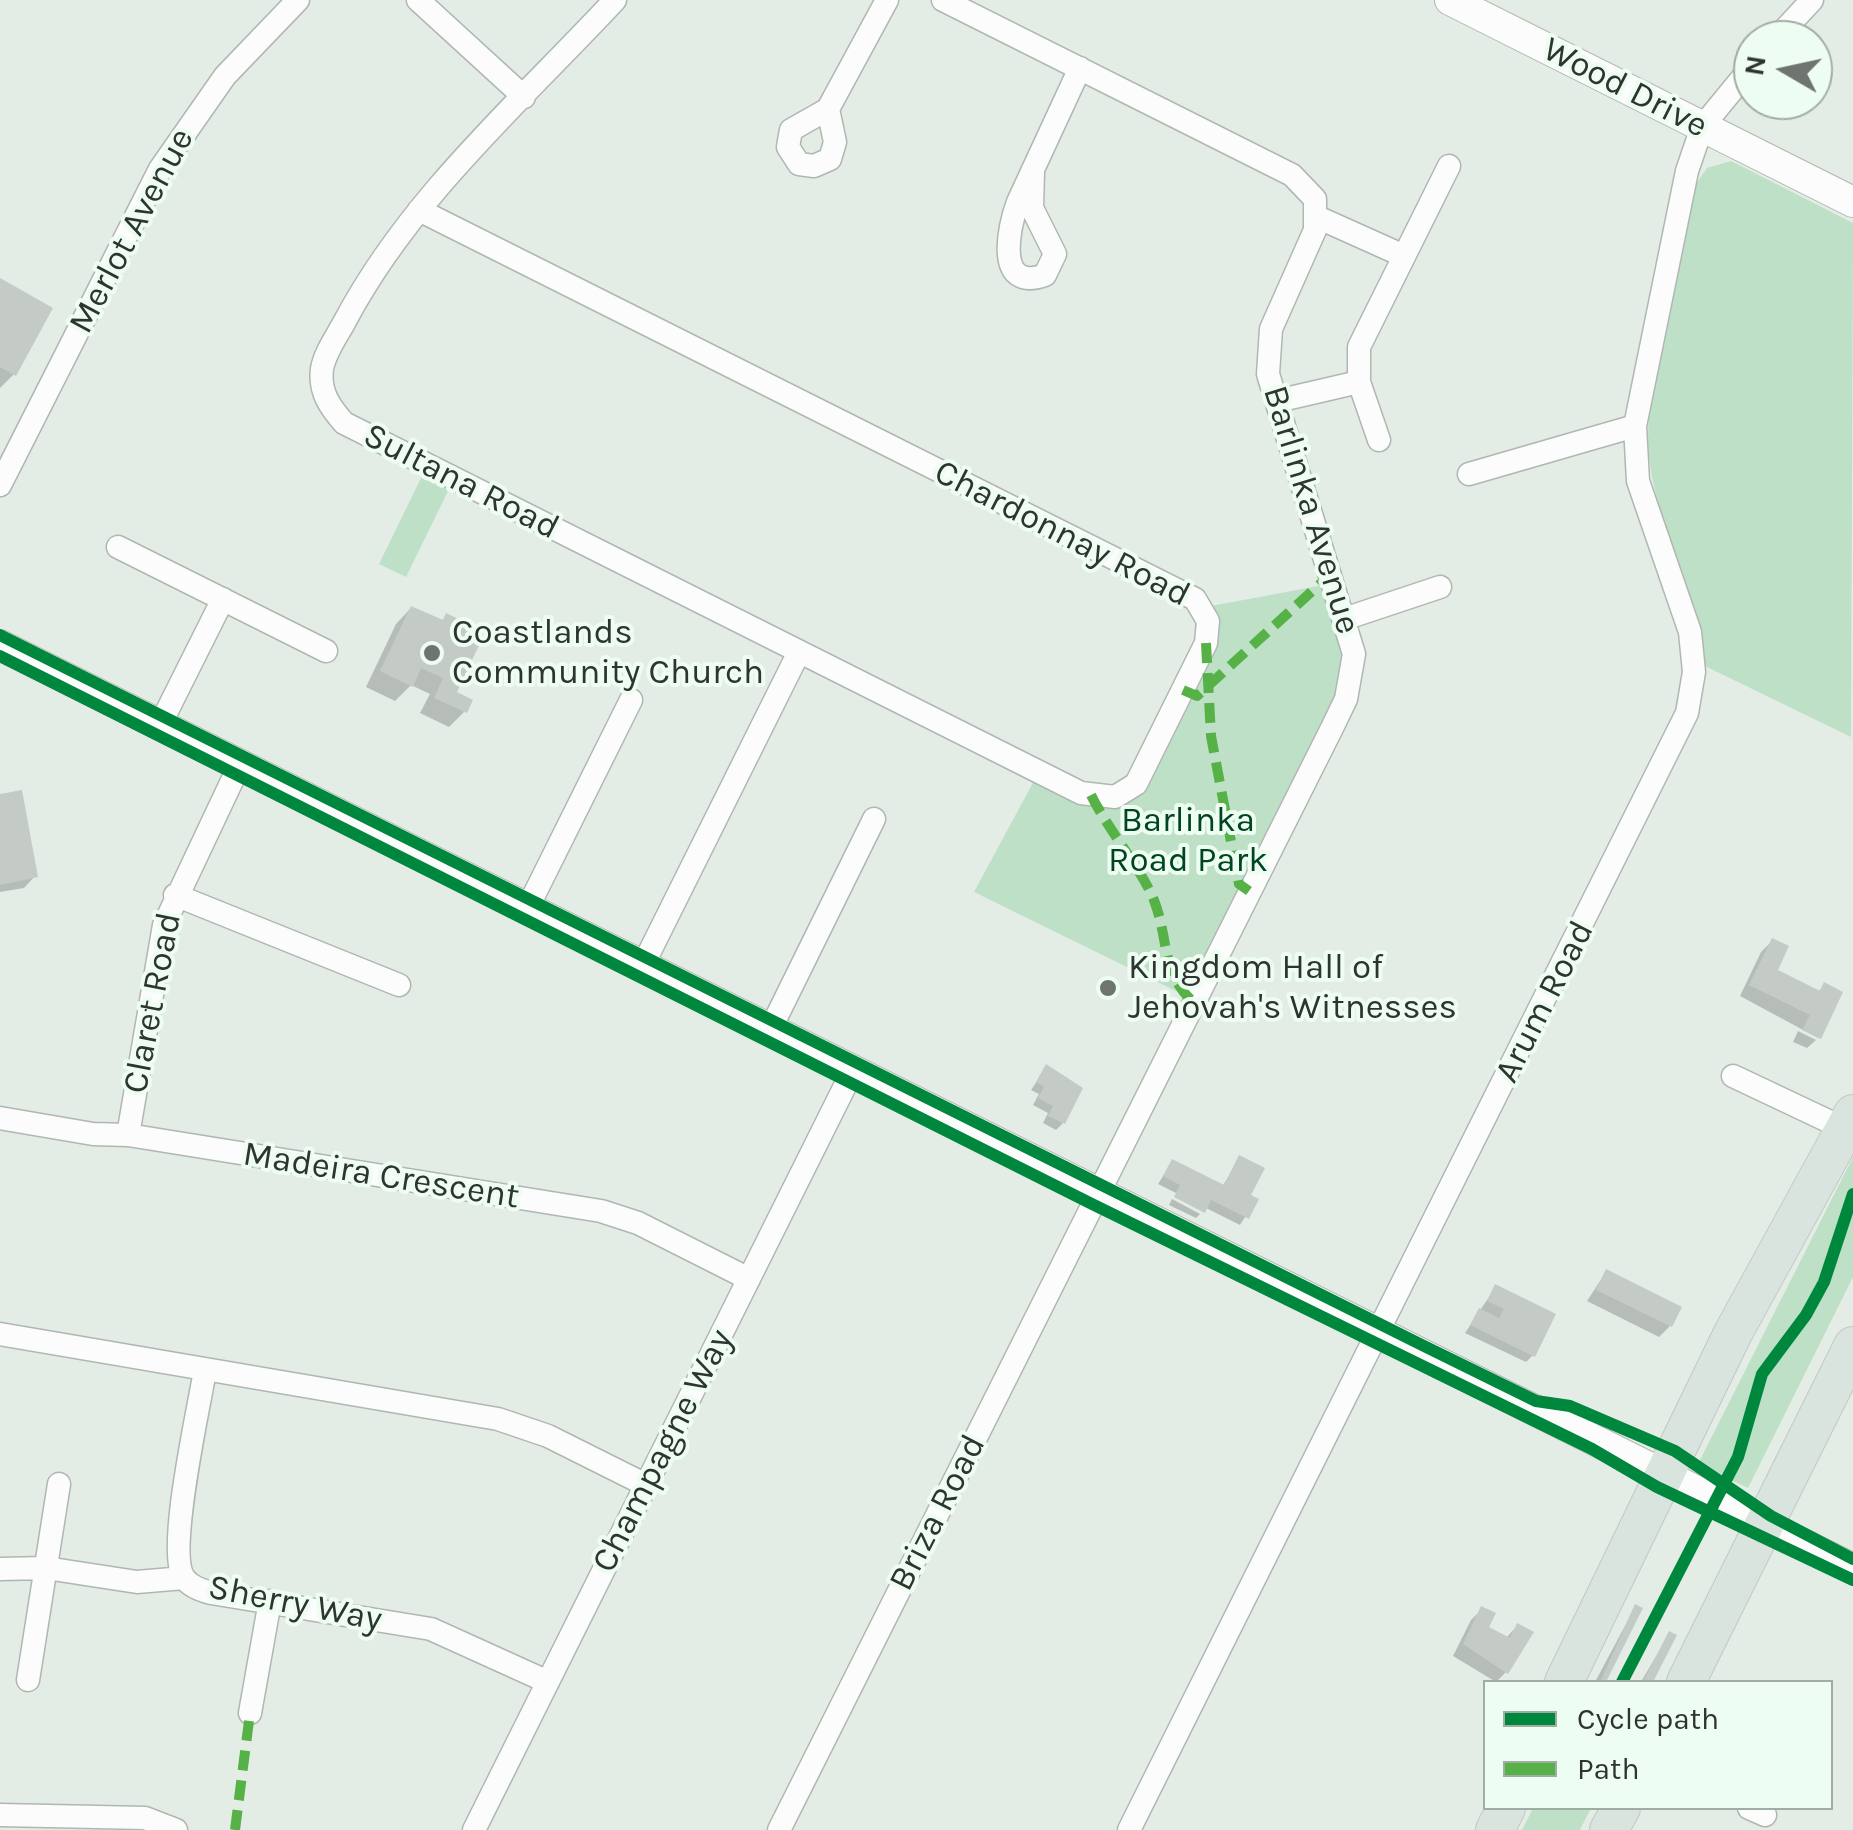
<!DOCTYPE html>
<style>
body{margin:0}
#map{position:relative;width:1853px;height:1830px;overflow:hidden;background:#e4ece6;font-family:Karla,sans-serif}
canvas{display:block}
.legend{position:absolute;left:1483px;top:1680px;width:350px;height:130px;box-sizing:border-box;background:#eefdf1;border:2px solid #a1ada3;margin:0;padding:12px 18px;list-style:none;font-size:30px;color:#2e342f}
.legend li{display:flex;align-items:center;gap:20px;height:50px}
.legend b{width:50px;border:2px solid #a1ada3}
.north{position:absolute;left:1733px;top:20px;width:100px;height:100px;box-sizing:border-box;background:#eefdf1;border:2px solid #a1ada3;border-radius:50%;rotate:279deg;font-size:28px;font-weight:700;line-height:40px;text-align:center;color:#2e342f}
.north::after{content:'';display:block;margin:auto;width:35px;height:45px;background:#6e746f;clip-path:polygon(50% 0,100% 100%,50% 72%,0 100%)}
</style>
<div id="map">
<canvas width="1853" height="1830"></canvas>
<ul class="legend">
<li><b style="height:12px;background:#00873e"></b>Cycle path</li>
<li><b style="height:12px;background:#56b246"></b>Path</li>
</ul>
<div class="north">N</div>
</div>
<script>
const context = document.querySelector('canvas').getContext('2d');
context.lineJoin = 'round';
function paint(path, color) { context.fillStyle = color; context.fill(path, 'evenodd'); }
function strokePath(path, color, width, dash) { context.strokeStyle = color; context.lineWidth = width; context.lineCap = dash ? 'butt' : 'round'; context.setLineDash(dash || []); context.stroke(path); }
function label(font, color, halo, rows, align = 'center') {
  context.font = font + ' Karla,sans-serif'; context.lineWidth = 8; context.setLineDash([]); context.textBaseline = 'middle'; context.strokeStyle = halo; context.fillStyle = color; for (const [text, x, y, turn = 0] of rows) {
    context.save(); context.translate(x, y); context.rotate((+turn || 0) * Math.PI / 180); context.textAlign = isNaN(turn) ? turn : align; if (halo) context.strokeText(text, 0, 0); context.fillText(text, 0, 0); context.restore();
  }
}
paint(new Path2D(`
 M1731,161L1853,223L1851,737L1705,666C1698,580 1640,505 1649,417L1696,184L1707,168Z
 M423,474L450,487L406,577L379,564Z
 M1329,584L1345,649L1338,694L1186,996L974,892L1035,779L1101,807L1121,805L1138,796L1151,781L1213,657L1218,632L1211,606Z
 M1853,1157V1277L1748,1488L1698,1464Z
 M1533,1808H1591L1580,1830H1522Z`), '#bde0c7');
paint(new Path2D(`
 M0,281L14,374L0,388Z
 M411,608L440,622L447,616L453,693L464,712L449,727L420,713L430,694L411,685L395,701L366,687L396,624Z
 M0,796L35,876L24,888L0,892Z
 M1772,941L1774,971L1817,993L1825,985L1840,993L1818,1038L1740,996L1761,952Z
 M1798,1031L1816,1040L1807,1048L1793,1042Z
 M1046,1068L1063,1123L1056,1130L1043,1123L1048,1113L1033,1105L1039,1094L1031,1090Z
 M1240,1158L1248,1196L1256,1200L1240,1225L1158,1184L1172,1162L1222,1187Z
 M1172,1199L1200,1214L1196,1218L1169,1205Z
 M1606,1272L1670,1326L1659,1337L1587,1301Z
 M1495,1288L1533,1355L1526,1362L1465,1333Z
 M1635,1607L1640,1609L1604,1682H1595Z
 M1482,1609L1486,1629L1506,1638L1517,1626L1506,1672L1496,1682L1453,1656L1471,1620Z
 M1669,1634L1674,1636L1651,1682H1641Z`), '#0003');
paint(new Path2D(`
 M0,278L53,308L16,376L0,367Z
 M411,606L443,620L446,613L470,625L467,631L482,639L457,692L473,700L467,713L434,698L443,678L421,668L413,687L380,671Z
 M22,790L38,877L0,885V794Z
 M1772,938L1789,946L1778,970L1820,991L1824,982L1843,992L1821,1039L1802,1030L1810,1015L1749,985Z
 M1046,1064L1083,1088L1065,1124L1048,1116L1053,1106L1038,1098L1044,1087L1036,1082Z
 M1239,1155L1265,1168L1251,1195L1259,1199L1249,1219L1211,1200L1205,1213L1174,1197L1180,1185L1163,1176L1172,1159L1224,1185Z
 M1606,1269L1682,1307L1672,1327L1596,1290Z
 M1495,1284L1556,1314L1535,1357L1470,1325L1479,1308L1499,1318L1504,1309L1487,1301Z
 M1635,1604L1643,1608L1606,1682H1600Z
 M1481,1606L1496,1613L1489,1627L1510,1638L1517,1623L1534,1632L1508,1674L1463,1644Z
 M1669,1631L1677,1635L1653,1682H1643Z`), '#c4cac6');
const minor = new Path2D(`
 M418,0L524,97
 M1775,40L1812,0
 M828,109L835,142L830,159L814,166L799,164L788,147L791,130L828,109L887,0
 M1033,171L1032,208L1055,254L1045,275C995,293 1008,228 1018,202L1080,68
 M419,210L1195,599L1208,621L1206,643L1136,784L1115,797L1081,793L344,423C330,407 319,392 322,369C325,352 337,336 345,321C410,198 521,101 615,0
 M1317,217L1404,256
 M1277,401L1359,382
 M1379,440L1359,382V347L1449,166
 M1469,474L1635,426
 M0,485L160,169L225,76L298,0
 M118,547L326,651
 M1347,618L1440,587
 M160,725L223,599
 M175,895L399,985
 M527,909L631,700
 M642,967L799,652
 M770,1030L874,819
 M1733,1076L1845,1129
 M0,1118L93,1134L128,1135L601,1211L638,1223L749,1279
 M128,1135L164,925L239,766
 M0,1334L498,1419L548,1436L646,1485
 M205,1370C199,1408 166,1552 184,1578C191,1587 201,1590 211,1593L431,1629L548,1682
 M0,1569L46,1568L137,1582L184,1578
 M28,1680L59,1484
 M250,1713L270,1601
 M1749,1808L1765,1815
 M0,1815L145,1818L176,1830
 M474,1830L852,1072
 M779,1830L1333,726L1346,699L1354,654L1268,374L1271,329L1315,230V199L1292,175L943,0
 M1129,1830L1687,713L1694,672L1690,632L1638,481L1635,426L1687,171L1702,127L1753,65`);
const tertiary = new Path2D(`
 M1450,0L1853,202
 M0,645L1853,1569`);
const primary = new Path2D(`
 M1564,1682L1733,1333L1853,1114
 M1686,1682L1853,1346
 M1495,1830L1506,1808
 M1609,1830L1621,1808`);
strokePath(minor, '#b0b7b2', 25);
strokePath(tertiary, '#b0b7b2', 32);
strokePath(primary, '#c4c7c5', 40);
strokePath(minor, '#fbfcfb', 22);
strokePath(tertiary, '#fbfcfb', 30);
strokePath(primary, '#dae4de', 38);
strokePath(new Path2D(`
 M1206,643L1211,736L1239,884L1249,891
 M1183,690L1197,696L1320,584L1334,579
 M1091,795C1107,828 1145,874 1155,903C1169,941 1161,972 1193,1002
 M235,1830L250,1713`), '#56b246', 10, [20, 10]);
strokePath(new Path2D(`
 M0,635L1422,1345L1536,1401L1570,1406L1675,1451L1771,1516L1853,1559
 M0,656L1092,1204L1592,1449L1657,1487L1853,1580
 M1622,1682L1738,1457L1762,1374L1806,1315L1824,1282L1853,1194`), '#00873e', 12);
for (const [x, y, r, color] of [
 [432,653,10,"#6e746f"],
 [1108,988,10,"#6e746f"]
]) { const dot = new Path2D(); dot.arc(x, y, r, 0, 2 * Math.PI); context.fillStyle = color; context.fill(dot); strokePath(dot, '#eefdf1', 4); }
label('35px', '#2e342f', '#eefdf1', [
 ["Wood Drive",1625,88,27],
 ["Merlot Avenue",132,231,-62],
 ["Sultana Road",461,482,27],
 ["Barlinka Avenue",1311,510,73],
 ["Chardonnay Road",1062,534,27],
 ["Arum Road",1545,1002,-63],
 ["Claret Road",153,1003,-79],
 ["Madeira Crescent",381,1176,9],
 ["Champagne Way",663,1451,-63],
 ["Briza Road",938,1513,-63],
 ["Sherry Way",295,1604,11]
]);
label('35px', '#2e342f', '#eefdf1', [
 ["Coastlands",452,633],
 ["Community Church",452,673],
 ["Kingdom Hall of",1128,968],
 ["Jehovah's Witnesses",1128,1008]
], 'left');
label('35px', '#004521', '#eefdf1', [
 ["Barlinka",1188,821],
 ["Road Park",1188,861]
]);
</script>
